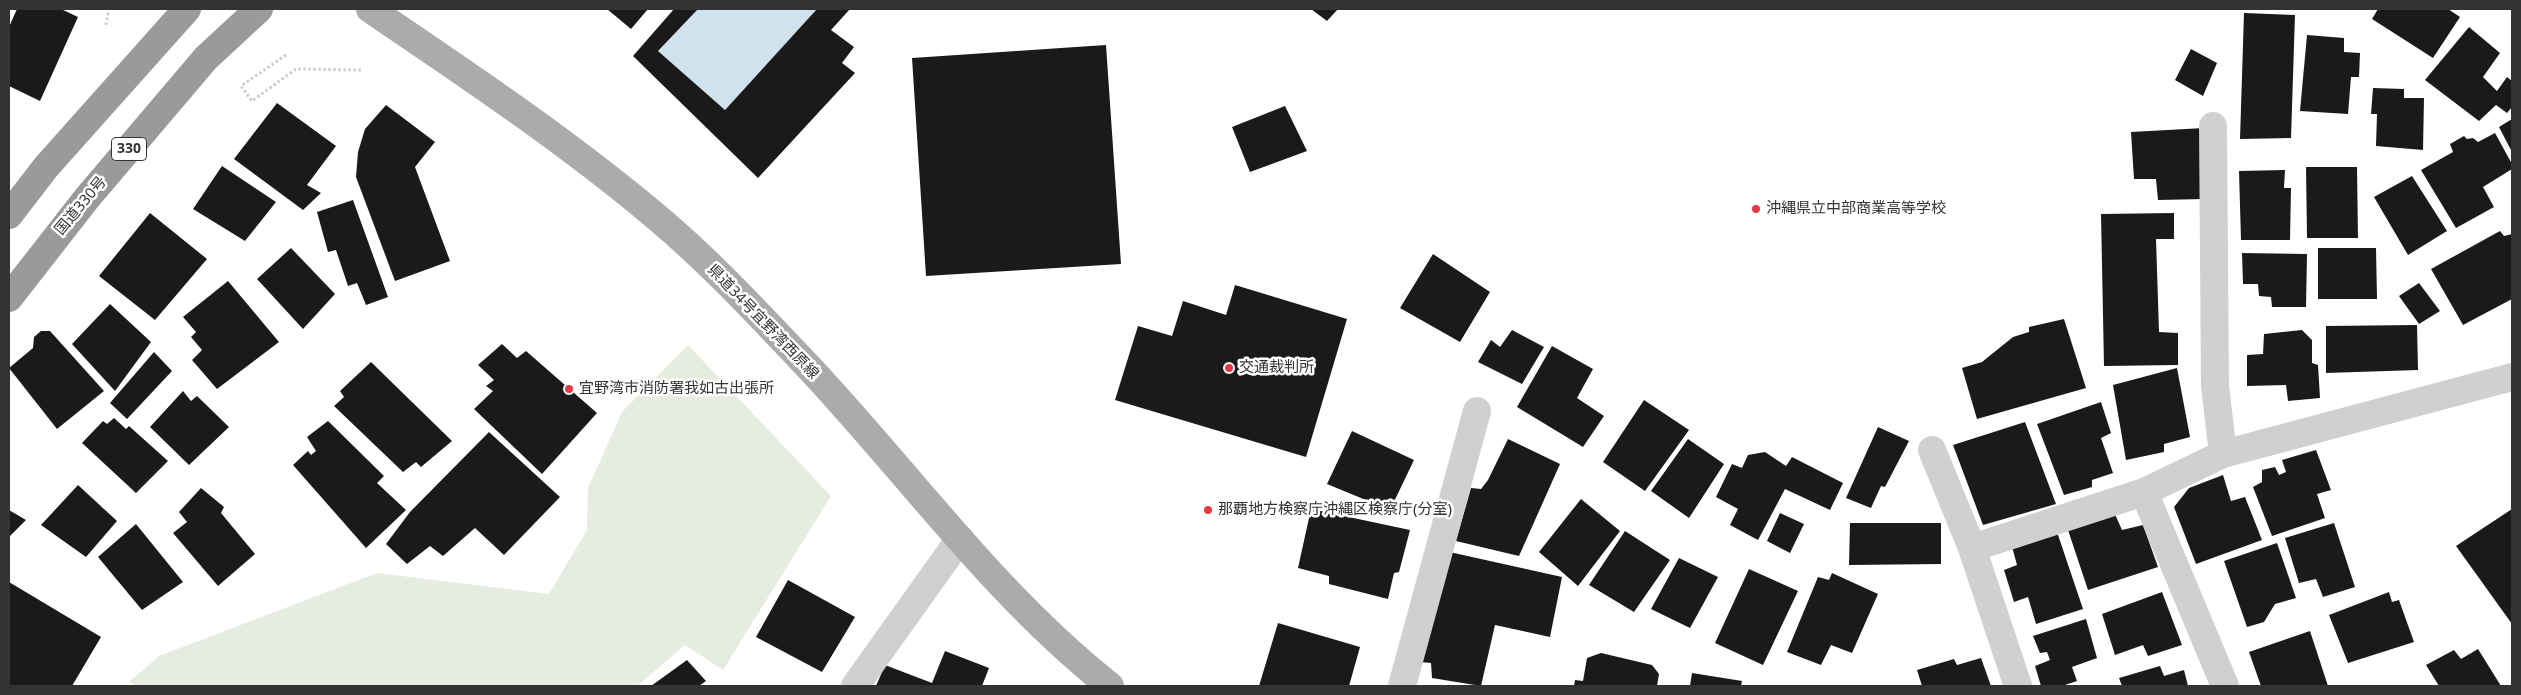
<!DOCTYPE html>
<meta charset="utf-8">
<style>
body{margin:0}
#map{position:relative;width:2521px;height:695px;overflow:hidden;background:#fff;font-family:"Noto Sans",sans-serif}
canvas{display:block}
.frame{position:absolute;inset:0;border:10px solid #333;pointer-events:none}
</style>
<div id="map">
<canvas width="2521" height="695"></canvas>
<div class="frame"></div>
</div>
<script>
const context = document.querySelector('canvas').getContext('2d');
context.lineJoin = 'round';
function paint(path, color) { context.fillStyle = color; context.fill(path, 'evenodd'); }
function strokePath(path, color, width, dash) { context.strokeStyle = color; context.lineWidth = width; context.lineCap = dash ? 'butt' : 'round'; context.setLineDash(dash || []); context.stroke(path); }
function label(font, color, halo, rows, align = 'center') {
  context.font = font + ' "Noto Sans","Noto Sans JP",sans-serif'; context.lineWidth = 5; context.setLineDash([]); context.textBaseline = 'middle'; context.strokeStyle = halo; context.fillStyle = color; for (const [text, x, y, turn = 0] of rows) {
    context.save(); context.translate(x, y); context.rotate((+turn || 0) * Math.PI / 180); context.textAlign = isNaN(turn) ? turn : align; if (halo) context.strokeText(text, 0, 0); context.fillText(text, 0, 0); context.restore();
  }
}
paint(new Path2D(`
 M688,345L831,496L723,670L685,645L637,686H134L130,681L159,656L377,573L549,594L587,530L588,488L622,412Z`), '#e6ecdf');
paint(new Path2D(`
 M698,9H817L725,110L658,51Z`), '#cfe2ee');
paint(new Path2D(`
 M17,9H61L78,17L40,101L9,86V27Z
 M607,9H648L631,29Z
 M674,9H698L658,51L725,110L817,9H850L831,30L854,47L842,63L855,73L758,178L633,56Z
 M1311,9H1338L1327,21Z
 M2378,9H2448L2460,17L2433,58L2372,19Z
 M2244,13L2295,15L2291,138L2240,139Z
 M2469,27L2500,53L2483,77L2497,91L2507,77L2512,81V107L2507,113L2496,105L2479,121L2425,80Z
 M2307,35L2344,38V52L2360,53L2359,77H2351L2348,114L2300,111Z
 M1106,45L1121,264L926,276L912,58Z
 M2191,49L2217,63L2203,96L2175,80Z
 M2373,88L2404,89V98H2424L2423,150L2376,146L2377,114H2371Z
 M277,103L336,146L307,185L321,193L303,210L234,159Z
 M386,105L435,142L415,167L450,261L395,281L356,177L358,152L365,129Z
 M1285,106L1307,151L1250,172L1232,127Z
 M2512,119V152L2499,127Z
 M2204,128L2205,199L2158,200L2156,179H2134L2131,132Z
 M2495,133L2512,164V169L2483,187L2494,207L2456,228L2421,170L2453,152L2450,144L2464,136L2467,139L2473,138L2478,142Z
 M222,166L276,202L245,241L193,209Z
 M2306,167H2357L2358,238H2307Z
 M2285,170L2284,188H2291L2290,240H2241L2239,171Z
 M2412,176L2447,231L2408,255L2374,197Z
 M353,200L388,297L366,305L357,283L348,286L336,250L328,252L317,212Z
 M150,213L207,259L155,320L99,276Z
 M2174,213V239H2156L2159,332L2178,333V365L2104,366L2101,214Z
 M2500,231L2504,236L2512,234V299L2463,325L2431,269Z
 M291,248L335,294L303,329L257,279Z
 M2318,248H2376L2377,299H2318Z
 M2242,253L2307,254L2306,307H2272L2271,297L2259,296L2258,284H2243Z
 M1433,254L1490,292L1460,342L1400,308Z
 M228,281L279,342L217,389L192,360L202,350L191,337L196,332L183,317Z
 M2419,283L2440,311L2419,324L2399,296Z
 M1235,285L1347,319L1306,457L1115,400L1138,326L1172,336L1183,301L1226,315Z
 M110,304L151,342L115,391L72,344Z
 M2064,319L2086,388L1977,419L1962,368L1982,362L2013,337L2029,332V327Z
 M2417,325L2418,370L2326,373V326Z
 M1512,330L1544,347L1522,384L1478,362L1491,340L1500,347Z
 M2302,330L2312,340V363L2318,365L2320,398L2288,401L2286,385L2247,386V355L2263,354L2264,334Z
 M41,331H50L104,391L57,429L9,368L33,348L34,337Z
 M502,344L517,358L526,351L597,413L542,474L474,409L493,391L486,386L494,380L478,365Z
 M1552,346L1593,369L1577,398L1604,416L1583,447L1517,407Z
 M154,352L172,371L127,419L110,403Z
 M371,362L452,441L421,467L416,462L403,472L334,406L344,397L340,391Z
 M2177,368L2190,437L2164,444V452L2126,460L2113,385Z
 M183,391L191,401L197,396L229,427L189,465L150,427Z
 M1644,400L1689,430L1645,491L1603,462Z
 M2101,402L2111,433L2101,438L2113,473L2092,480V487L2064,495L2037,424Z
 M114,418L126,429L129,426L168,461L136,493L82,443L103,421L107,424Z
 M328,421L384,476L377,483L406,510L366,548L293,465L308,451L311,455L316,451L307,437Z
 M2025,422L2056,504L1983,525L1953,445Z
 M1878,427L1909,441L1885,487L1881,486L1871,508L1846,498Z
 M1352,431L1414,460L1390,510L1327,484Z
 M489,432L560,497L504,555L475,528L443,556L430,546L407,564L386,544L410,512Z
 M1508,439L1560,464L1519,556L1456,541L1471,488L1481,489L1488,480Z
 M1688,439L1724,464L1689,518L1651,491Z
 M2316,450L2331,490L2317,494L2325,518L2272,536L2253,487L2262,482V470L2275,467L2279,475L2286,472L2282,460Z
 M1765,452L1786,466L1792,457L1843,483L1830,510L1785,489L1758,540L1730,525L1738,509L1716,497L1732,464L1742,468L1748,455Z
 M2223,475L2231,501L2245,497L2262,540L2196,564L2174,507L2189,488Z
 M78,485L117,521L86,557L41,525Z
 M201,488L224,507L221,513L255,554L218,586L173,533L187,522L179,512Z
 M1581,499L1620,531L1578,586L1539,552Z
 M1311,509L1410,530L1399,572L1394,573L1388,599L1329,584V576L1298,568Z
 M2512,509V624L2456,546Z
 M9,510L26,520L9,537Z
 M2114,512L2122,530L2143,525L2158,567L2088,590L2067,527Z
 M1780,513L1804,524L1790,553L1767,541Z
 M1850,523H1941V564L1849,565Z
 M2334,523L2355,587L2323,597L2316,579L2299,583L2285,538Z
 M136,524L183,582L142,610L98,557Z
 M2056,529L2083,609L2036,624L2028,597L2014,602L2004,570L2017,565L2011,543Z
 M1625,531L1670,560L1634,612L1589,585Z
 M2277,543L2296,598L2275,604L2264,622L2247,627L2224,561Z
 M1445,551L1562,577L1550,637L1495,625L1481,686L1432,678L1431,663L1420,662Z
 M1679,558L1718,577L1690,628L1651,609Z
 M1749,569L1798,591L1763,665L1715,643Z
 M1832,573L1878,594L1852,653L1831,645L1821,665L1787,652L1818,577L1829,580Z
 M788,580L855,617L822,672L756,637Z
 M9,582L101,637L72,686H9Z
 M2162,592L2182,645L2148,656L2143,645L2115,655L2102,614Z
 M2389,592L2392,602L2399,600L2414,642L2348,663L2329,615Z
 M2086,619L2097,658L2072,667L2077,681L2062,686H2041L2035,666L2050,660L2047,652L2040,653L2033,636Z
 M1278,623L1360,647L1349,686H1259Z
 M2310,631L2328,686H2261L2249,652Z
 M2478,649L2501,686H2439L2426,665L2454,650L2461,659Z
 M945,651L989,668L982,686H876L885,665L932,683Z
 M1601,653L1652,665L1659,674L1657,686H1574L1575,680L1583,681L1587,658Z
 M1981,658L1991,686H1922L1917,670L1954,659L1957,665Z
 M687,660L706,681L699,686H651Z
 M2160,666L2164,676L2184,670L2188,686H2122L2119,678Z
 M1692,673L1742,681L1741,686H1690Z`), '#1a1a1a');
strokePath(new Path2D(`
 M106,25L109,9
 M286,55L241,86L252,101L296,69L363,70`), '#cdcdcd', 3, [2.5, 2.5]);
strokePath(new Path2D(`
 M2213,126L2215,386L2223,454
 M1932,450L1972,548
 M2144,492L2225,686
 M855,686L960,539
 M1402,686L1477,411
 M2018,686L1972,548L2144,492L2223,454L2512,377`), '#d0d0d0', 28);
strokePath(new Path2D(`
 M370,9C469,76 569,143 660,220C711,263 756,312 801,359C904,467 992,593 1110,686`), '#ababab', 28);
strokePath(new Path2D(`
 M9,215L46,167L187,9
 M9,298L87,198L206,58L259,9`), '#9a9a9a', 28);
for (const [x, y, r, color] of [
 [1756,209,5,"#e63946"],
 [1229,368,5,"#e63946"],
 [569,389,5,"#e63946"],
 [1208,510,5,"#e63946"]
]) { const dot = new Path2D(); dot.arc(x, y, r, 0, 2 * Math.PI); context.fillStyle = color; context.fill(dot); strokePath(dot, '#fff', 2); }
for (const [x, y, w] of [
 [129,149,35]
]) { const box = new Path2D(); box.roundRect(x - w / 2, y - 11.5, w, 23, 4); context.fillStyle = '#fff'; context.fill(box); strokePath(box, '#333', 1); }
label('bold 14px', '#333', null, [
 ["330",129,149]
]);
label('15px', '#333', '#fff', [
 ["国道330号",81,206,-50],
 ["県道34号宜野湾西原線",763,322,46]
]);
label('15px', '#333', '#fff', [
 ["沖縄県立中部商業高等学校",1766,209],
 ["交通裁判所",1239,368],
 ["宜野湾市消防署我如古出張所",579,389],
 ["那覇地方検察庁沖縄区検察庁(分室)",1218,510]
], 'left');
</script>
